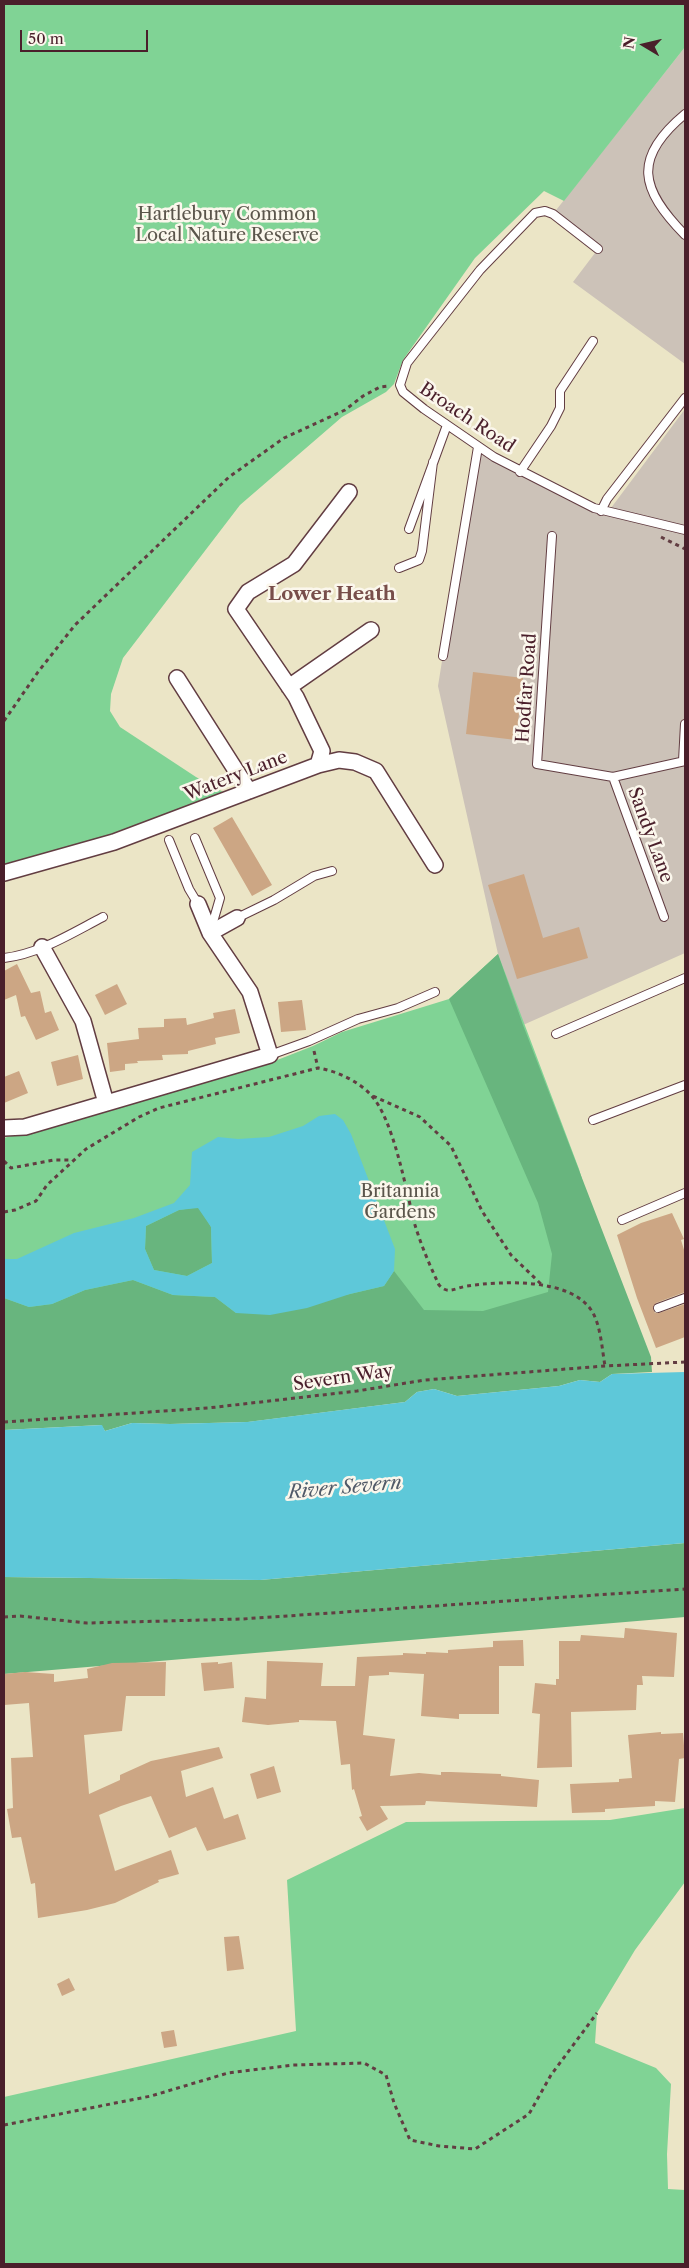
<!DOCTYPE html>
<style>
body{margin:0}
#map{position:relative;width:689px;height:2268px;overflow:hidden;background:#ebe5c6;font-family:"Libre Caslon Text",serif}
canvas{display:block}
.frame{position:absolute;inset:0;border:5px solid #4a1f2b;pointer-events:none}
.north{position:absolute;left:619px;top:20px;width:50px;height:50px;-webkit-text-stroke:4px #fbf7ec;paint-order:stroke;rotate:279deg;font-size:14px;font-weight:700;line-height:20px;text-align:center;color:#4a1f2b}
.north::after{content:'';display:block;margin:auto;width:18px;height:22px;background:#4a1f2b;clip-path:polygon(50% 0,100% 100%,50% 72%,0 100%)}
.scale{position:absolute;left:20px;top:30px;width:128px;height:22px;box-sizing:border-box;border:2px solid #4a1f2b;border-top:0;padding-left:6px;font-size:15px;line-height:18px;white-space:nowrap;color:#4a1f2b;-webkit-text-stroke:4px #fbf7ec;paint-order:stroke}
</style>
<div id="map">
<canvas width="689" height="2268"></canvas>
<div class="frame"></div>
<div class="north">N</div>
<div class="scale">50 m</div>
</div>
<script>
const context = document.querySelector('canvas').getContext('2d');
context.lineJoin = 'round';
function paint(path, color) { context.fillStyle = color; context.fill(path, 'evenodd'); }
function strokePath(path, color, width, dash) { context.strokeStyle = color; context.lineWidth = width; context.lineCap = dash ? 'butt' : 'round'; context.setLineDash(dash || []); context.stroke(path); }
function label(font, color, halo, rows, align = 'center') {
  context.font = font + ' "Libre Caslon Text",serif'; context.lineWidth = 5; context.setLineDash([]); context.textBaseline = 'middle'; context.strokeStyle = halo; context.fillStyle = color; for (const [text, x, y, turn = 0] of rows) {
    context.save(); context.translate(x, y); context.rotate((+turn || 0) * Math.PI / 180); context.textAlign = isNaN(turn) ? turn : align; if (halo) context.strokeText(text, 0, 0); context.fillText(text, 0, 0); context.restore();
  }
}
paint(new Path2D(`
 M685,47V364L573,282L598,249L553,214Z
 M685,409V953L523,1025L498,954L438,686L459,555L478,447L608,512Z`), '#ccc2b8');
paint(new Path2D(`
 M4,4H685V47L564,201L544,191L475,258L403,360L394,384L386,392L342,417L240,505L123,658L111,694L110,711L120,727L196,777L234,798L4,872Z
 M498,954L579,1169L633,1352L4,1425V1138L267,1064L313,1046L342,1032L449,999Z
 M685,1808V1882L635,1950L597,2013L595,2043L656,2068L671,2084L667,2154L668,2189L685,2190V2264H4V2097L296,2031L287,1880L406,1822L610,1820Z`), '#80d395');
paint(new Path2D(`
 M498,954L523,1025L651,1357L652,1372L612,1374L600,1382L580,1380L559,1386L457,1396L434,1389L417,1392L405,1402L248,1422L170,1424L132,1423L105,1431L101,1425L4,1430V1298L29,1307L52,1304L85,1290L133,1280L173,1295L215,1297L236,1313L350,1294L384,1286L394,1271L424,1310L483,1311L548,1292L552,1254L538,1203L449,999Z
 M199,1207L211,1227L212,1263L187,1276L154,1270L145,1249L146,1226L179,1210Z
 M685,1543V1617L4,1674V1577L260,1580Z`), '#68b57e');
paint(new Path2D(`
 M335,1114L343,1120L351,1134L395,1249L394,1271L384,1286L350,1294L307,1308L270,1315L236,1313L215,1297L173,1295L133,1280L85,1290L52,1304L29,1307L4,1298V1259H17L74,1233L134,1218L174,1203L190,1185L192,1152L218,1137L238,1139L269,1137L303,1126L319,1116ZM198,1208L211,1227L212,1263L187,1276L154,1270L145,1249L146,1226L179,1210Z
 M685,1372V1543L260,1580L4,1577V1430L102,1425L105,1431L132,1423L170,1424L247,1422L405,1402L417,1392L434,1389L457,1396L559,1386L580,1380L600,1382L612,1374Z`), '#5ec8d9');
paint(new Path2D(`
 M473,672L523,678L516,740L466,734Z
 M232,817L272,885L252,896L213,828Z
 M524,874L543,938L579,927L588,958L517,979L488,885Z
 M17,964L31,993L40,991L45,1013L51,1011L59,1030L36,1040L25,1016L21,1017L16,995L4,1000V971Z
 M117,984L127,1004L105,1015L95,995Z
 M302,1000L306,1030L281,1032L278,1002Z
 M235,1009L240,1033L215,1038L216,1044L188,1051V1054L162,1055L163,1060L137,1061L138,1063L125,1064V1070L110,1072L107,1043L139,1039L138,1028L164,1027V1019L186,1018L187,1025L214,1018L213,1013Z
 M78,1055L83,1079L57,1086L51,1062Z
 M19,1071L28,1093L4,1103V1077Z
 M672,1213L684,1239L681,1240L685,1253V1292L656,1303L653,1309L655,1313H659L685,1304V1337L656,1348L637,1298L617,1235L641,1223Z
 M625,1628L677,1633L674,1677L642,1676L643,1685H637L636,1710L571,1712L572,1767L537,1768L540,1714L532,1713L535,1683L556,1685V1679H559V1641H580L581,1635L624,1638Z
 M523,1640L524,1666H499V1714H459V1719L421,1716L424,1674L389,1672V1675L369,1676L363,1735L395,1739L390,1776L419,1773L441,1775V1772H451L501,1774V1776L539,1780L537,1807L426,1801L425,1805L380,1806L388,1819L367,1831L359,1817L362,1816L354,1789L352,1790L350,1764L341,1765L336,1721L299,1720V1722L268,1725L242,1722L245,1697L266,1699L267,1661L323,1663L321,1686H355L357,1657L403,1655V1653L426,1654V1652L448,1653V1650L493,1647V1641Z
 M166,1662L165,1696H126L122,1731L84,1735L89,1794L120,1780V1775L151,1761L219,1747L223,1758L181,1771L186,1797L213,1787L224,1819L238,1814L246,1839L207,1851L196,1827L169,1838L151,1796L121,1806L99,1815L115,1871L171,1850L179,1874L158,1880L159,1882L115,1903L87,1910L38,1918L35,1883L31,1884L21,1837L12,1838L7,1809L13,1808L11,1758L33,1757L29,1703L4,1705V1674L25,1672L54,1674V1682L88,1678L87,1669L112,1663Z
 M218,1662V1664L232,1662L234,1688L204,1691L201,1663Z
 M661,1732V1734L683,1733L685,1758L679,1759L675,1802L655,1801V1806L605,1809V1812L572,1813L570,1784L619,1782V1779L632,1778L628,1735Z
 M274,1766L281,1792L257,1799L250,1774Z
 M239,1936L244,1969L227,1971L224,1937Z
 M69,1978L75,1990L62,1996L57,1984Z
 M174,2030L177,2046L164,2048L161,2032Z`), '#cca684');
const lane = new Path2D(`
 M685,114C632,158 640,189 685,235
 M598,249L553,214L545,211L535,213L480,270L407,363L400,385L403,392L424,409L494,457L594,508L685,530
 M520,472L551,426L560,408V391L593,341
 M601,511L607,499L685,398
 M409,529L447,425
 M552,536L537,764L613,777
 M399,568L419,560L422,551L433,462
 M443,656L478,447
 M683,761L685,724
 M195,838L220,898L211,929
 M169,840L189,889L198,904
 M664,917L613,777L685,761
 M237,918L274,900L314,876L332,871
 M4,958C39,954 72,933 103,917
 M556,1034L685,978
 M270,1055L309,1041L358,1019L398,1008L435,992
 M593,1120L685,1085
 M622,1220L685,1193
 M658,1308L685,1298`);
const street = new Path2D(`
 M177,678L249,791
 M289,687L371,630
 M318,765L322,751L296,697L236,609L248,592L294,564L349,492
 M4,873L114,842L318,765L339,760L355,762L376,771L435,865
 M210,933L237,918
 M42,947L83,1021L106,1103
 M4,1128L25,1127L270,1055L250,992L210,933L198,904`);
strokePath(lane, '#623d42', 10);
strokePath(street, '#623d42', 18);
strokePath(new Path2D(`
 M661,537L685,549
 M4,721L38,672L75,625L229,477L284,438L345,410L363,396L380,387L390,386
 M314,1051L318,1068
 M373,1096L420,1117L451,1146L482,1211L511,1255L542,1285
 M4,1161L11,1168L54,1160H72
 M4,1212L15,1210L36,1201L47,1185L86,1149L139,1117L159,1108L318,1068C337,1071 358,1081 371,1095C394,1120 406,1191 415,1225C421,1245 430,1266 439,1285C448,1295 455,1288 467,1286C501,1281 573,1277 593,1313C601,1328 602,1349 605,1366
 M4,1422L208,1408L357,1391L425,1380L605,1366L685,1362
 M4,1617L20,1616L87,1623L242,1619L685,1589
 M4,2125L151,2096L228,2073L293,2065L364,2063L386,2075L394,2103L410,2140L439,2146L475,2149L529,2114L551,2075L597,2013`), '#623d42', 3, [4, 4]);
strokePath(lane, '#fff', 8);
strokePath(street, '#fff', 15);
label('18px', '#5a554b', '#fbf7ec', [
 ["Hartlebury Common",227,215],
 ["Local Nature Reserve",227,236],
 ["Britannia",400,1192],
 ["Gardens",400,1213]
]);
label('18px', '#4a1f2b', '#fbf7ec', [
 ["Broach Road",467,418,34],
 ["Hodfar Road",527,688,-86],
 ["Watery Lane",236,776,-21],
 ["Sandy Lane",650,835,70],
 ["Severn Way",343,1378,-8]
]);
label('bold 19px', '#784e4a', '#fbf7ec', [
 ["Lower Heath",332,595]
]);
label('italic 19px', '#515a68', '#fbf7ec', [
 ["River Severn",345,1488,-5]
]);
</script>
